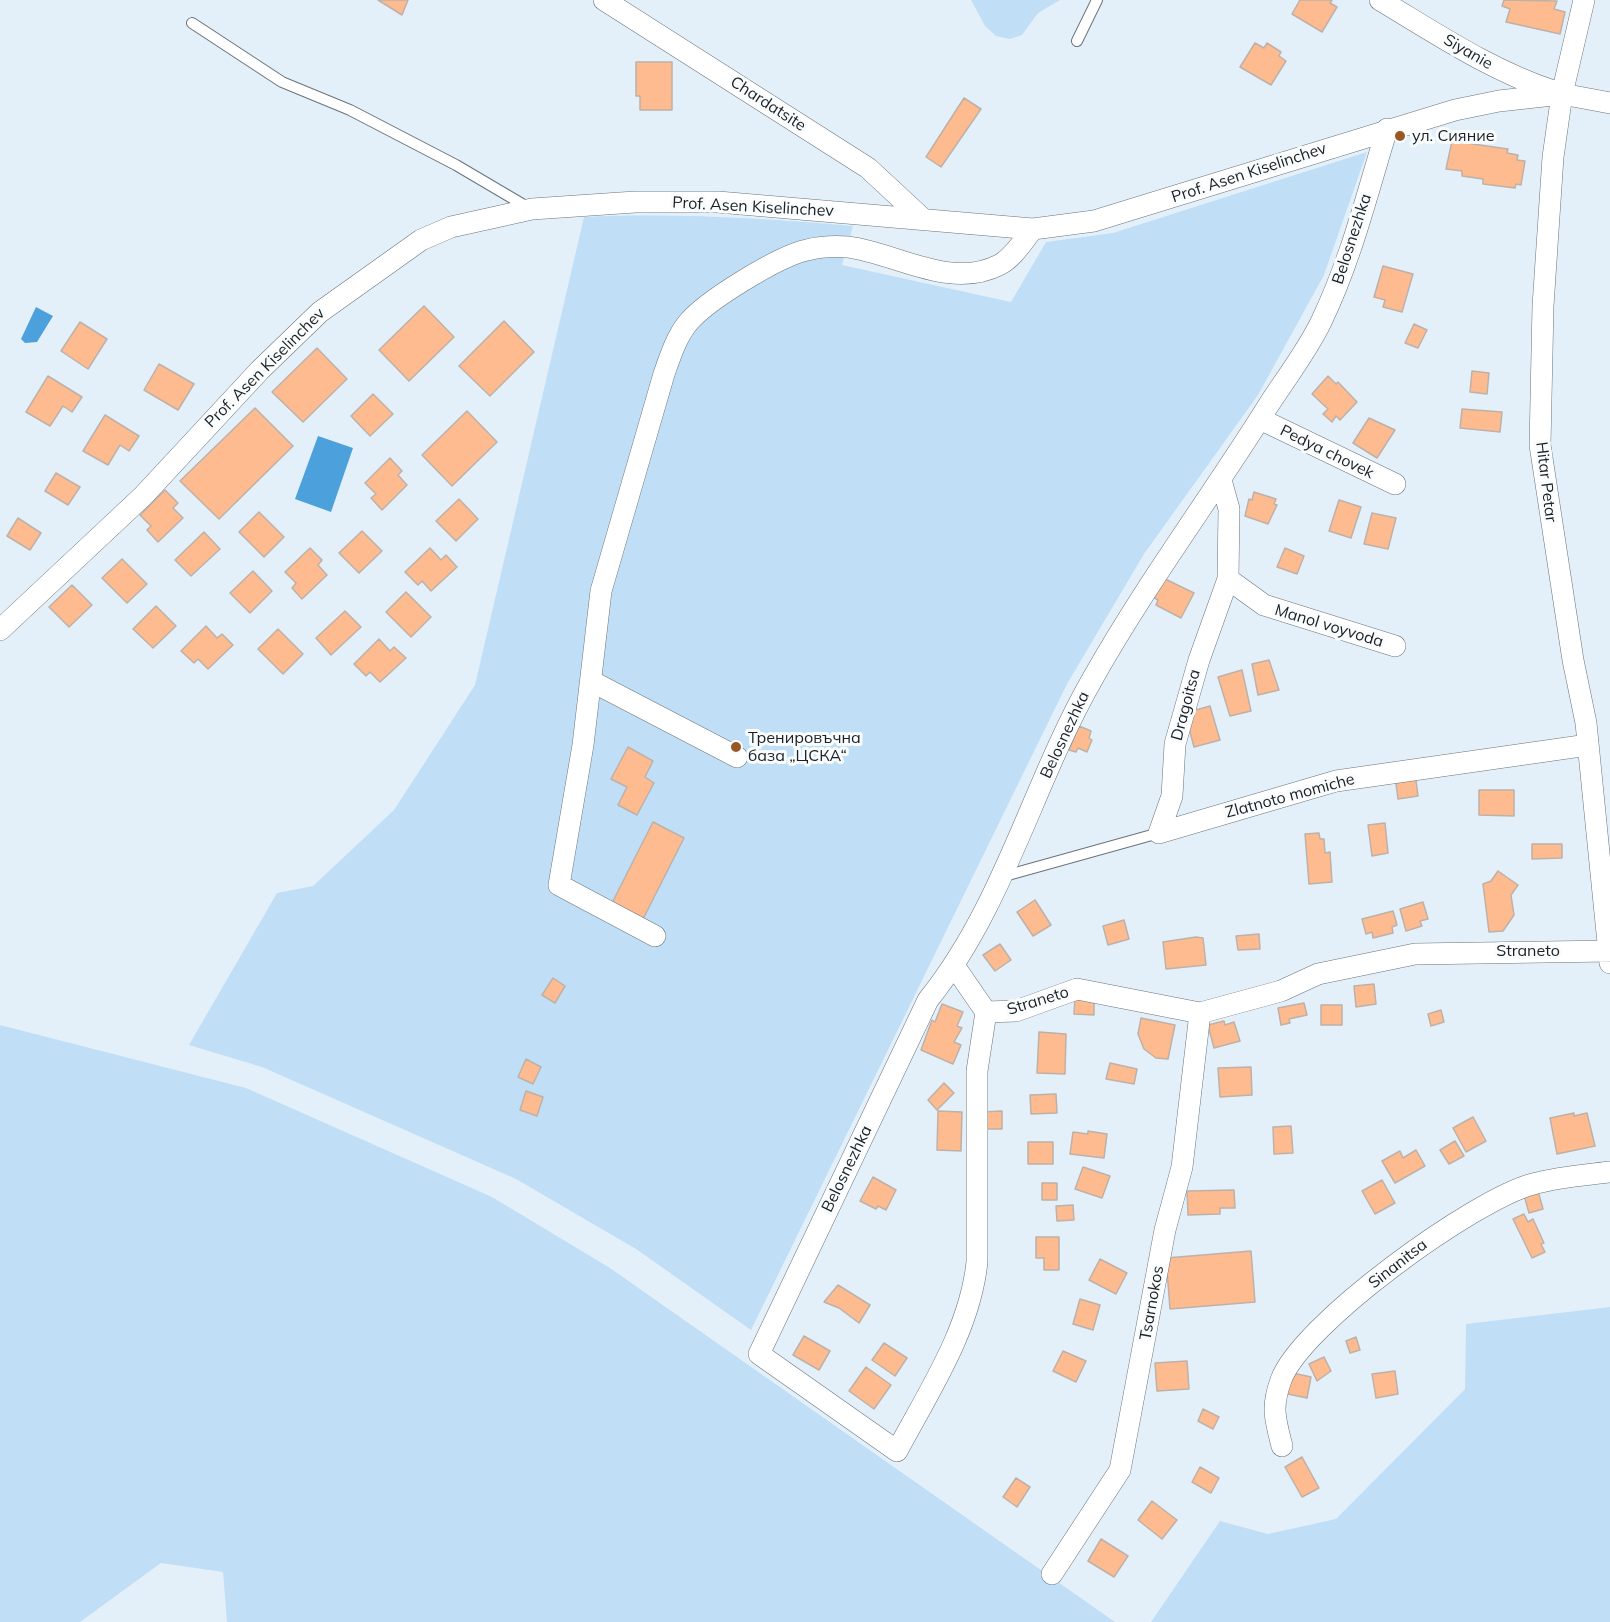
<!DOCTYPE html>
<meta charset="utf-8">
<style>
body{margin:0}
canvas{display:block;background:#e4f0f9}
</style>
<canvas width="1610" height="1622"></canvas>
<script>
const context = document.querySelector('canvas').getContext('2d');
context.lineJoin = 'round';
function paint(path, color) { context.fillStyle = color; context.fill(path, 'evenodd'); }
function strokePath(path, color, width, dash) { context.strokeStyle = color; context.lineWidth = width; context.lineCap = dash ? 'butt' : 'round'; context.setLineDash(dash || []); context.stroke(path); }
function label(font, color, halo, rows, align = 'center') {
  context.font = font + ' Mulish,sans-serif'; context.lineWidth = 6; context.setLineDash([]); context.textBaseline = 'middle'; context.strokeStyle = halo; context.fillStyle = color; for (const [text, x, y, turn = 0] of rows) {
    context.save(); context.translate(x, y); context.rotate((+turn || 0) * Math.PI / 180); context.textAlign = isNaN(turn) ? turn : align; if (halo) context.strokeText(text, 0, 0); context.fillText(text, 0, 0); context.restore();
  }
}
paint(new Path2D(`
 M971,0H1060L1038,13L1022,35L1010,39L996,36L985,26Z
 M1367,152L1324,275L1258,395L1144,554L1067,684L751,1330L636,1249L516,1179L262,1067L189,1045L277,893L313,886L394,810L475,685L584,217C675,213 763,218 853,226L842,265L1011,302L1046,242L1113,233Z
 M0,1025L246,1088L492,1197L610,1268L1115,1622H227L223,1572L161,1563L80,1622H0Z
 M1610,1307V1622H1151L1220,1521L1268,1534L1336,1519L1465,1389L1466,1324Z`), '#c0dff6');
paint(new Path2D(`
 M36,307L53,316L37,342L25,343L21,339Z
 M318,436L353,448L331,512L295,499Z`), '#4ca1dc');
const building = new Path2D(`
 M378,0H408L402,15Z
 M1300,0H1332L1330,3L1337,7L1322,32L1292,14Z
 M1504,0L1557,1L1554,9L1565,12L1560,34L1506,22L1510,9L1502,6Z
 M1255,43L1264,48L1267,43L1281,52L1279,56L1286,61L1271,85L1240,67Z
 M636,62H672V110H640V96H636Z
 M964,98L981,109L941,167L926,157Z
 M1452,141L1508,149L1507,153L1518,155L1517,160L1525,161L1521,185L1516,184L1515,188L1483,184V179L1462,176V171L1446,169Z
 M1383,266L1413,274L1402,312L1383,307L1385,300L1374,297Z
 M424,306L454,337L409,381L379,350Z
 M504,321L534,352L490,396L459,366Z
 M80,322L107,339L88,369L61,351Z
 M1414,324L1427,330L1418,348L1405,343Z
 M317,348L347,379L303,422L272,392Z
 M159,364L194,384L178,410L144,390Z
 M1472,371L1489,373L1487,394L1470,392Z
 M48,376L82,397L72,412L63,406L50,426L26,412Z
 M1328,376L1336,384L1338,382L1357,402L1340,420L1336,416L1332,422L1323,414L1328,409L1312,394Z
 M373,394L393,414L370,436L351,416Z
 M255,408L293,446L219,519L180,481Z
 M1462,409L1502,412L1500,432L1460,428Z
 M467,411L497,442L452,486L422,455Z
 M105,415L139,436L129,451L120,445L108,465L83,451Z
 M1369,418L1395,430L1377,458L1353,443Z
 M390,458L402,471L398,475L407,485L382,510L371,498L376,494L365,483Z
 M56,473L80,487L68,505L45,491Z
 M165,490L178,503L173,508L183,518L158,542L147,530L151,526L140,515Z
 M1254,492L1276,499L1274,504L1277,505L1268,524L1245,516L1249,499L1252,500Z
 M459,499L478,519L456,541L436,521Z
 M1339,500L1361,507L1351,538L1329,531Z
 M259,512L284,537L264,557L239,532Z
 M1372,513L1396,518L1388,549L1364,544Z
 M18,518L41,533L30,550L7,536Z
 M362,531L382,551L359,573L339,553Z
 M204,532L220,549L191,576L175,560Z
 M310,548L322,560L318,565L327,575L302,599L292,588L296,583L285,572Z
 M430,548L441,560L446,555L457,567L431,591L422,581L418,585L405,572Z
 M1285,548L1304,556L1297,574L1277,567Z
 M122,559L147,584L127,603L102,578Z
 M253,571L272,591L250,613L230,593Z
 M1163,578L1194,593L1181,618L1156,605L1158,600L1153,597Z
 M72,585L92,605L69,627L49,607Z
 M406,592L431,617L411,637L386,612Z
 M156,606L176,626L153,648L133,629Z
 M345,611L361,627L331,655L316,638Z
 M206,626L217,638L222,634L233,645L208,669L198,659L194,663L181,651Z
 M278,629L303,654L283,674L258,649Z
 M379,639L390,651L394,647L406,658L380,682L370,672L366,676L354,664Z
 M1269,660L1279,690L1258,695L1252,664Z
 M1242,670L1251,711L1230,716L1218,677Z
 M1210,706L1220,740L1194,747L1185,713Z
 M1079,726L1091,731L1089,738L1092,740L1087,752L1078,748L1076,752L1069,750Z
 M628,747L653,761L645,777L654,783L637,815L618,805L627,787L611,779Z
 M1415,773L1418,796L1398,799L1395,776Z
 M1479,790H1514V816L1479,815Z
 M653,822L684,838L641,923L610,907Z
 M1385,823L1388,853L1372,856L1368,825Z
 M1319,833L1320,839H1324L1325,853L1330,852L1332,882L1309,884L1305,834Z
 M1532,844H1562V858L1532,859Z
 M1498,871L1518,885L1511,895L1514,915L1503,931L1489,932L1483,884L1491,881Z
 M1035,900L1051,925L1033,936L1017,912Z
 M1423,902L1428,919L1420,921L1422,926L1406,931L1400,909Z
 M1393,911L1397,925L1392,927L1393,933L1373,938L1372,932L1366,934L1362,919Z
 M1124,920L1129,939L1108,945L1103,926Z
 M1259,934L1260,949L1238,950L1236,936Z
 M1196,937L1203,938L1206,965L1166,969L1163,942Z
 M1000,944L1011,960L995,971L983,955Z
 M553,978L565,986L555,1003L542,995Z
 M1374,984L1376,1004L1356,1007L1354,986Z
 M1075,996L1094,997V1015L1074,1014Z
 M1304,1003L1307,1015L1289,1019L1290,1023L1281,1025L1278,1008Z
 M942,1004L963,1012L957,1026L962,1028L954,1042L961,1045L953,1064L921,1050L932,1020L935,1022Z
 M1321,1005H1342V1025H1321Z
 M1441,1010L1444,1022L1431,1026L1428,1014Z
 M1141,1018L1175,1025L1168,1059L1156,1058L1144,1049L1138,1034Z
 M1224,1021L1225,1025L1234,1022L1240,1041L1214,1048L1208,1025Z
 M1039,1032L1066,1034L1065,1074L1037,1073Z
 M526,1059L541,1067L533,1084L518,1077Z
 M1110,1063L1137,1069L1134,1084L1106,1079Z
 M1251,1067L1252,1095L1220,1097L1218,1068Z
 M944,1083L954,1093L937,1110L928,1100Z
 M526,1091L543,1097L537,1116L520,1110Z
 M1056,1094L1057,1113L1031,1114L1030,1095Z
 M938,1111L962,1112L961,1151L937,1150Z
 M1002,1111V1129H982L981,1112Z
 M1574,1113V1116L1587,1113L1595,1146L1557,1154L1550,1118Z
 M1473,1117L1486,1141L1466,1152L1453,1128Z
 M1291,1126L1293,1153L1274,1154L1273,1127Z
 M1088,1131L1107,1134L1104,1158L1070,1154L1073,1132L1088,1134Z
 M1455,1141L1464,1156L1449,1164L1440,1150Z
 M1028,1142H1053V1164H1028Z
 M1416,1150L1425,1166L1395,1183L1382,1161L1400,1151L1403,1158Z
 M1083,1167L1110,1176L1102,1198L1075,1189Z
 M873,1177L896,1190L886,1210L878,1206L876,1209L860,1201Z
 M1382,1180L1395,1203L1375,1214L1362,1191Z
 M1042,1183H1057V1200H1042Z
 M1234,1190L1235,1208H1220V1214L1188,1215L1187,1191Z
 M1538,1191L1543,1209L1529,1213L1524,1195Z
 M1073,1205L1074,1220L1057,1221L1056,1206Z
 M1524,1214L1528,1222L1533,1219L1544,1243L1541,1244L1545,1252L1532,1258L1513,1219Z
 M1036,1237H1059V1270H1044V1258H1036Z
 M1251,1251L1255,1302L1170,1309L1166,1258Z
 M1100,1259L1127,1273L1116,1294L1089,1280Z
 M838,1285L870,1305L859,1323L839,1308L824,1302Z
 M1080,1299L1100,1305L1093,1330L1073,1324Z
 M804,1336L830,1351L819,1370L793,1355Z
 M1356,1337L1360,1350L1350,1353L1346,1341Z
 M884,1343L907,1358L895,1376L872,1360Z
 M1063,1351L1086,1361L1076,1382L1053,1371Z
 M1324,1357L1331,1371L1317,1381L1309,1364Z
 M1187,1361L1189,1389L1157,1391L1155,1363Z
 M866,1367L891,1385L874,1409L849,1391Z
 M1395,1371L1398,1394L1376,1398L1372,1374Z
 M1288,1372L1311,1377L1307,1398L1283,1393Z
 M1203,1409L1219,1417L1213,1429L1198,1421Z
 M1302,1457L1319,1488L1302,1497L1285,1467Z
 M1200,1467L1219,1478L1211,1493L1192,1482Z
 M1016,1478L1030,1487L1017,1507L1003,1497Z
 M1152,1501L1177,1520L1162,1539L1138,1520Z
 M1101,1539L1128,1556L1114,1577L1088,1561Z`);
paint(building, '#fdbb8f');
strokePath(building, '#bdb1a9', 1.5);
const service = new Path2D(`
 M192,23L282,82L350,110L456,165L529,208
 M1077,41L1097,0
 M1001,877L1159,833`);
const minor = new Path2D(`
 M604,0L868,168L923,219
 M1380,0C1437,34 1490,70 1553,91
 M1584,0L1562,94L1553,157L1543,306L1540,445L1573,660L1586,723L1610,963
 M1260,419L1395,484
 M1221,480L1229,509L1228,579L1264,605L1395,646
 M0,630L143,496L260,370L320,312L421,240L451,227L532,209L635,202H718L1033,229L1094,221L1455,110L1499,101L1562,94L1610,103
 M591,681L737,757
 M1159,833L1336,781L1588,745
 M1159,833L1172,796L1175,744L1199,660L1228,579
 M655,936L559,885L583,745L601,591L664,374C670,357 676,338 687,324C705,301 779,256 807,250C819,247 835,246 848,247C896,253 950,290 999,265C1013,258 1023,241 1033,229
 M955,967L986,1012
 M986,1012L977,1071V1262C970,1330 929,1391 897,1451L759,1354L928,1000C1004,906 1033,782 1093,678C1146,584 1211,497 1268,406C1286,378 1307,351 1321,322C1351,260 1367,194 1387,129
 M986,1012L1016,1011L1077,989L1200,1013L1281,991L1318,974L1415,954L1610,951
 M1282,1446C1275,1419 1271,1407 1281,1380C1301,1324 1475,1199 1533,1184C1558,1177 1585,1175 1610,1172
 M1052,1574L1120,1470L1165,1230L1182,1167L1200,1013`);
strokePath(service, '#6a747c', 12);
strokePath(minor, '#6a747c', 22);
strokePath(service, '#fff', 10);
strokePath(minor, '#fff', 21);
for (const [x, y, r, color] of [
 [1400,136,6,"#995724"],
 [736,747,6,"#995724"]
]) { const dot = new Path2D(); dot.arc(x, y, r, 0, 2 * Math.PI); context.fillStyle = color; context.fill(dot); strokePath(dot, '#f9fcfd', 2); }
label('16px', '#1b1f23', '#f9fcfd', [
 ["Siyanie",1468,52,30],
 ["Chardatsite",768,104,33],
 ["Prof. Asen Kiselinchev",1249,173,-18],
 ["Prof. Asen Kiselinchev",753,207,3],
 ["Belosnezhka",1352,239,-72],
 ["Prof. Asen Kiselinchev",265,368,-45],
 ["Pedya chovek",1327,452,26],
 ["Hitar Petar",1546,482,83],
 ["Manol voyvoda",1329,626,17],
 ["Dragoitsa",1186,705,-75],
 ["Belosnezhka",1065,735,-65],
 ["Zlatnoto momiche",1290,796,-15],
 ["Straneto",1528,951],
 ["Straneto",1038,1001,-17],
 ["Belosnezhka",847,1169,-64],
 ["Sinanitsa",1398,1264,-38],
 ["Tsarnokos",1152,1303,-80]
]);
label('16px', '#1b1f23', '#f9fcfd', [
 ["ул. Сияние",1412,136],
 ["Тренировъчна",748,738],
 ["база „ЦСКА“",748,756]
], 'left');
</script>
